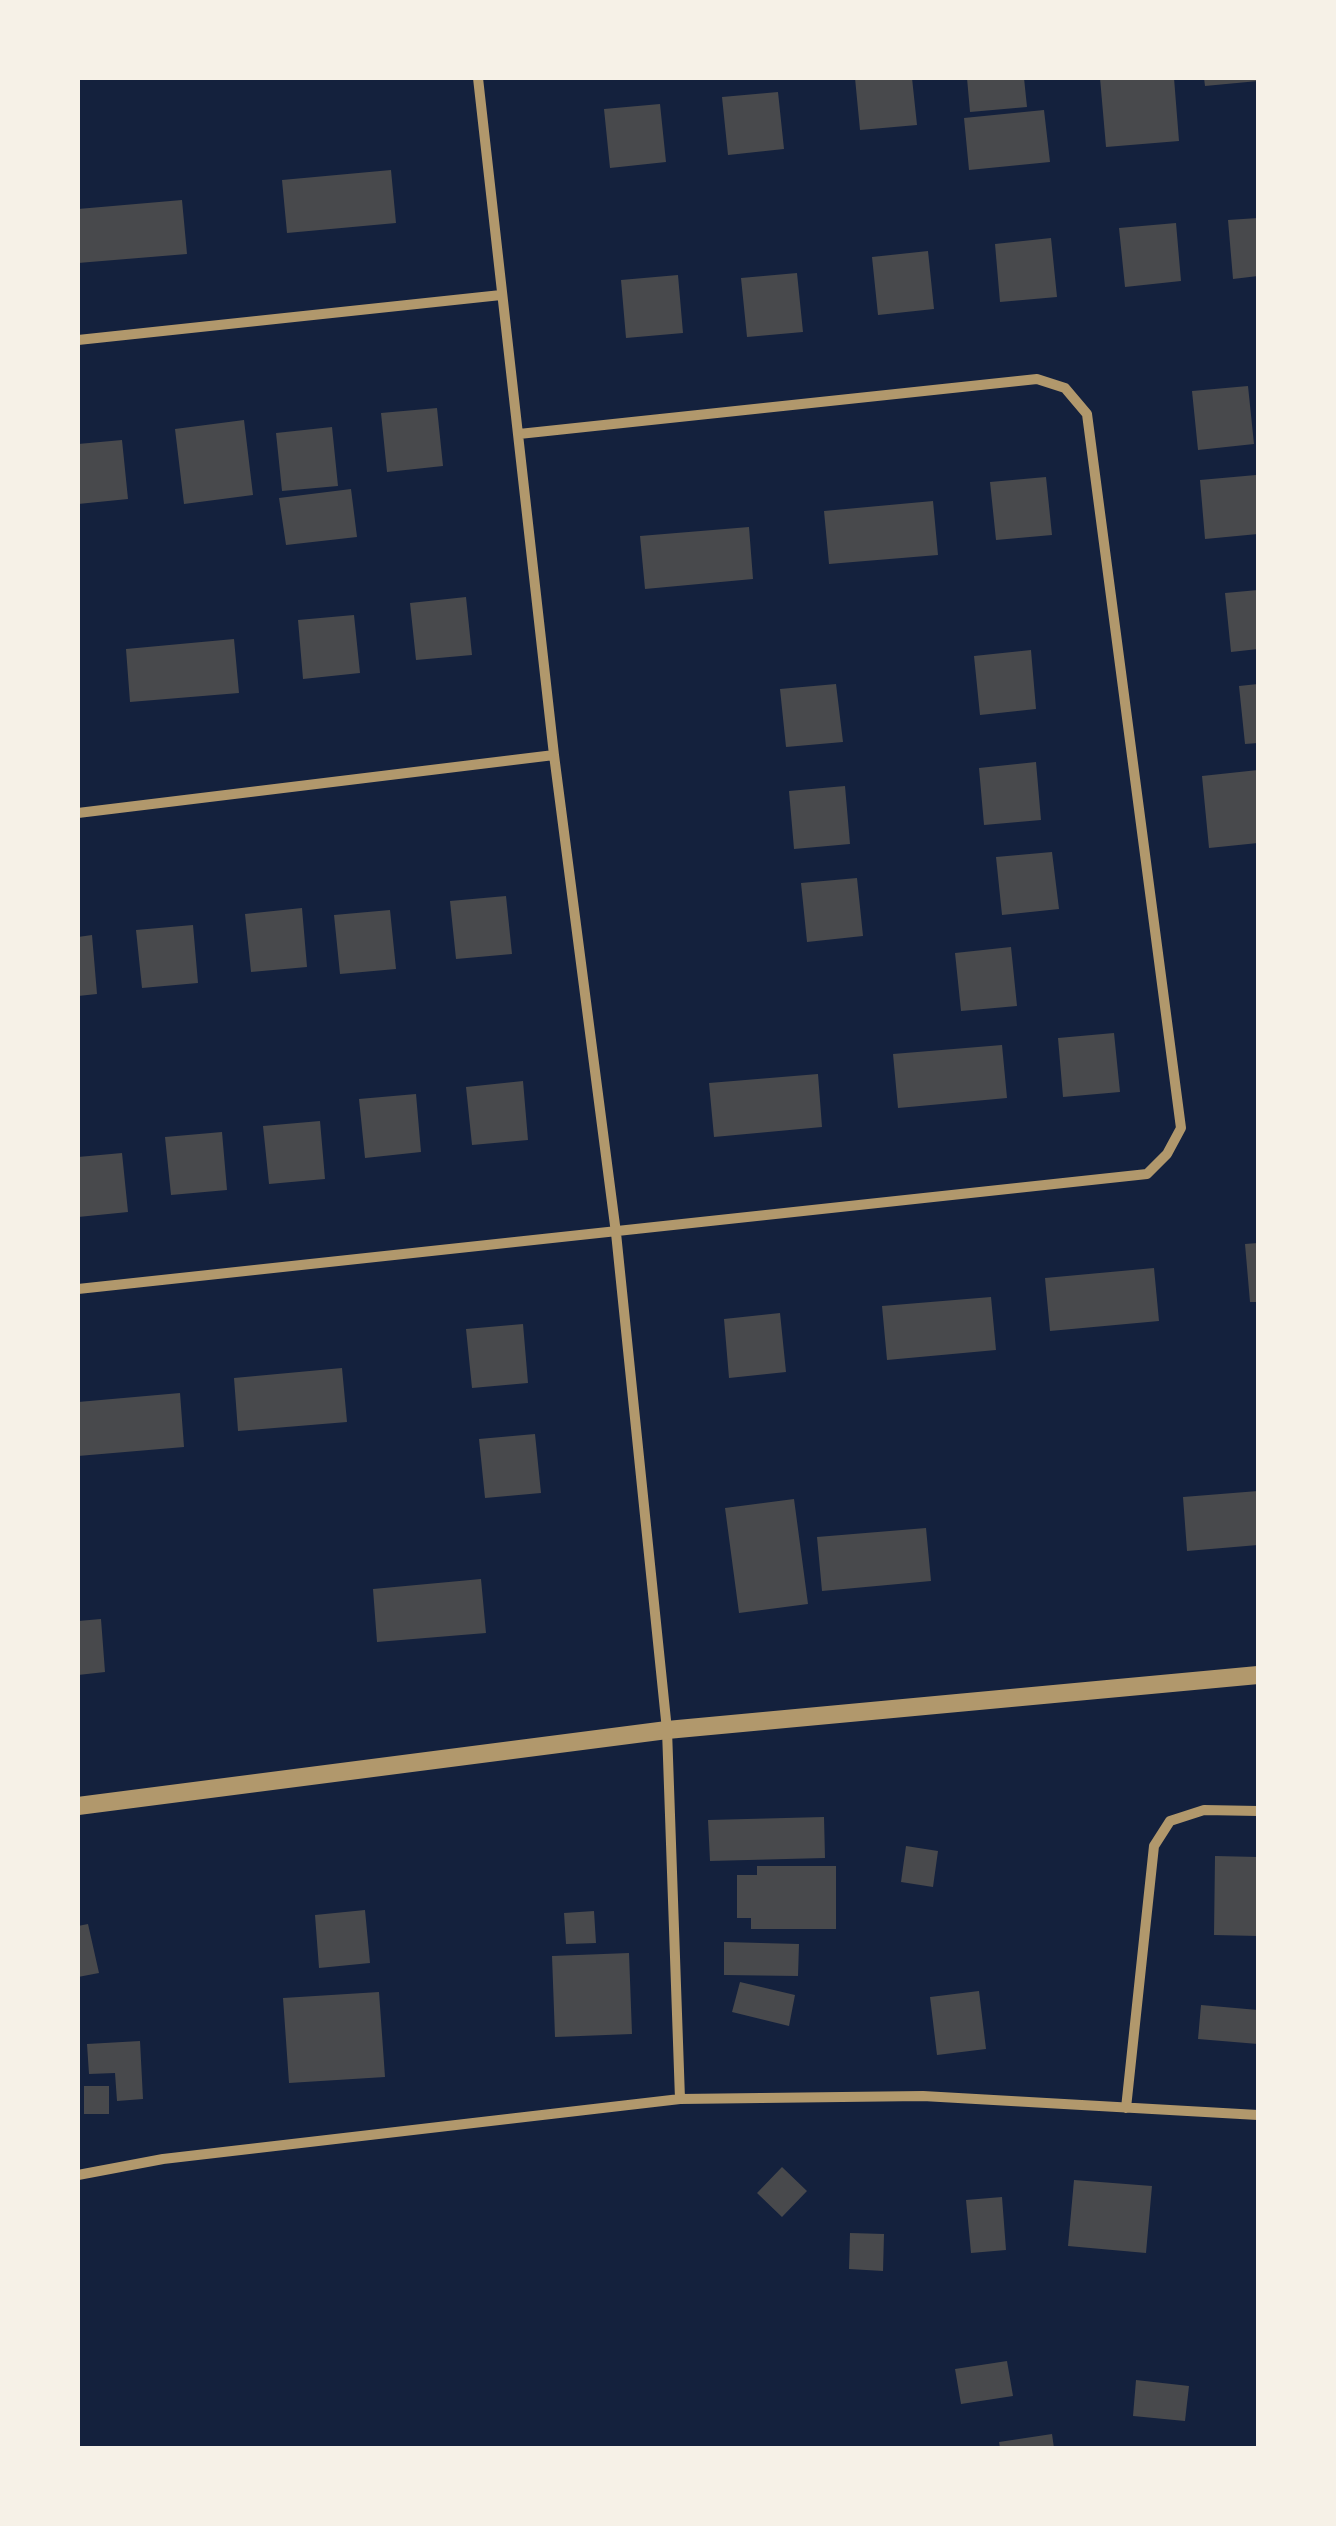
<!DOCTYPE html>
<style>
body{margin:0}
#map{position:relative;width:1336px;height:2526px;overflow:hidden;background:#14213d;font-family:Raleway,sans-serif}
canvas{display:block}
.frame{position:absolute;inset:0;border:80px solid #f6f1e7;pointer-events:none}
</style>
<div id="map">
<canvas width="1336" height="2526"></canvas>
<div class="frame"></div>
</div>
<script>
const context = document.querySelector('canvas').getContext('2d');
context.lineJoin = 'round';
function paint(path, color) { context.fillStyle = color; context.fill(path, 'evenodd'); }
function strokePath(path, color, width, dash) { context.strokeStyle = color; context.lineWidth = width; context.lineCap = dash ? 'butt' : 'round'; context.setLineDash(dash || []); context.stroke(path); }
paint(new Path2D(`
 M855,78H912L917,125L860,130Z
 M967,78H1024L1027,107L970,112Z
 M1100,78H1174L1179,141L1106,147Z
 M1204,78H1258V81L1205,86Z
 M778,92L784,149L728,155L722,97Z
 M660,104L666,162L610,168L604,109Z
 M1044,110L1050,162L969,170L964,118Z
 M391,170L396,223L287,233L282,180Z
 M182,200L187,254L78,263V209Z
 M1258,218V276L1233,279L1228,220Z
 M1176,223L1181,281L1125,287L1119,228Z
 M1051,238L1057,297L1000,302L995,244Z
 M928,251L934,309L878,315L872,257Z
 M797,273L803,332L747,337L741,278Z
 M678,275L683,333L626,338L621,280Z
 M1248,386L1254,444L1198,450L1192,391Z
 M437,408L443,466L387,472L381,413Z
 M244,420L253,495L184,504L175,429Z
 M332,427L338,486L282,491L276,433Z
 M122,440L128,499L78,504V444Z
 M1256,475L1258,534L1205,539L1200,480Z
 M1046,477L1052,535L996,540L990,482Z
 M351,489L357,537L286,545L279,498Z
 M933,501L938,555L829,564L824,511Z
 M749,527L753,579L645,589L640,536Z
 M1258,590V649L1231,652L1225,593Z
 M466,597L472,655L416,660L410,603Z
 M354,615L360,673L303,679L298,620Z
 M234,639L239,693L130,702L126,649Z
 M1031,650L1036,709L980,715L974,656Z
 M836,684L843,742L786,747L780,689Z
 M1258,684V743L1245,744L1239,686Z
 M1036,762L1041,820L984,825L979,768Z
 M1258,770V843L1209,848L1202,776Z
 M845,786L850,844L794,849L789,791Z
 M1052,852L1059,909L1002,915L996,857Z
 M857,878L863,936L807,942L801,883Z
 M506,896L512,954L456,959L450,901Z
 M302,908L307,967L251,972L245,914Z
 M390,910L396,969L340,974L334,915Z
 M193,925L198,983L142,988L136,930Z
 M92,935L97,994L78,996V937Z
 M1011,947L1017,1006L961,1011L955,953Z
 M1114,1033L1120,1092L1063,1097L1058,1038Z
 M1002,1045L1007,1098L898,1108L893,1054Z
 M818,1074L822,1127L714,1137L709,1083Z
 M523,1081L528,1140L472,1145L466,1087Z
 M416,1094L421,1152L365,1158L359,1099Z
 M320,1121L325,1179L269,1184L263,1126Z
 M222,1132L227,1190L171,1195L165,1137Z
 M122,1153L128,1212L78,1217V1157Z
 M1258,1243V1302H1250L1245,1244Z
 M1154,1268L1159,1321L1050,1331L1045,1278Z
 M991,1297L996,1350L887,1360L882,1306Z
 M780,1313L786,1372L729,1378L724,1319Z
 M523,1324L528,1383L472,1388L466,1329Z
 M342,1368L347,1422L238,1431L234,1378Z
 M180,1393L184,1447L78,1456V1402Z
 M535,1434L541,1493L485,1498L479,1439Z
 M1258,1491V1545L1187,1551L1183,1497Z
 M794,1499L808,1604L739,1613L725,1508Z
 M926,1528L931,1581L822,1591L817,1537Z
 M481,1579L486,1633L377,1642L373,1589Z
 M101,1619L105,1672L78,1675V1621Z
 M824,1817L825,1858L710,1861L708,1820Z
 M906,1846L938,1851L933,1887L901,1882Z
 M1215,1856L1258,1857V1936L1214,1935Z
 M757,1866H836V1929H751V1918H737V1875H757Z
 M365,1910L370,1963L319,1968L315,1915Z
 M594,1911L596,1943L566,1944L564,1913Z
 M88,1924L99,1973L78,1977V1926Z
 M724,1942L799,1944L798,1976L724,1975Z
 M629,1953L632,2034L555,2037L552,1956Z
 M740,1982L795,1995L789,2026L732,2012Z
 M979,1991L986,2049L937,2055L930,1997Z
 M379,1992L385,2077L289,2083L283,1998Z
 M1201,2005L1258,2010V2044L1198,2039Z
 M140,2041L143,2099L117,2101L115,2073L89,2074L87,2044Z
 M84,2086H109V2114H84Z
 M782,2167L807,2191L782,2217L757,2193Z
 M1074,2180L1152,2186L1146,2253L1068,2246Z
 M1002,2197L1006,2250L971,2253L966,2200Z
 M850,2233L884,2234L883,2271L849,2269Z
 M1007,2361L1013,2396L961,2404L955,2369Z
 M1136,2380L1189,2386L1185,2421L1133,2416Z
 M1052,2434L1054,2448H1000L999,2442Z`), '#48494c');
strokePath(new Path2D(`
 M478,78L554,755L616,1233L667,1730L680,2099
 M78,340L501,295
 M78,813L554,755
 M78,1289L1147,1174L1167,1154L1181,1128L1087,414L1065,388L1037,379L519,434
 M1126,2108L1154,1846L1170,1821L1204,1810L1258,1811
 M78,2175L163,2159L680,2099L923,2096L1258,2115`), '#b1986c', 10);
strokePath(new Path2D(`
 M78,1806L667,1730L1258,1675`), '#b1986c', 18);
</script>
